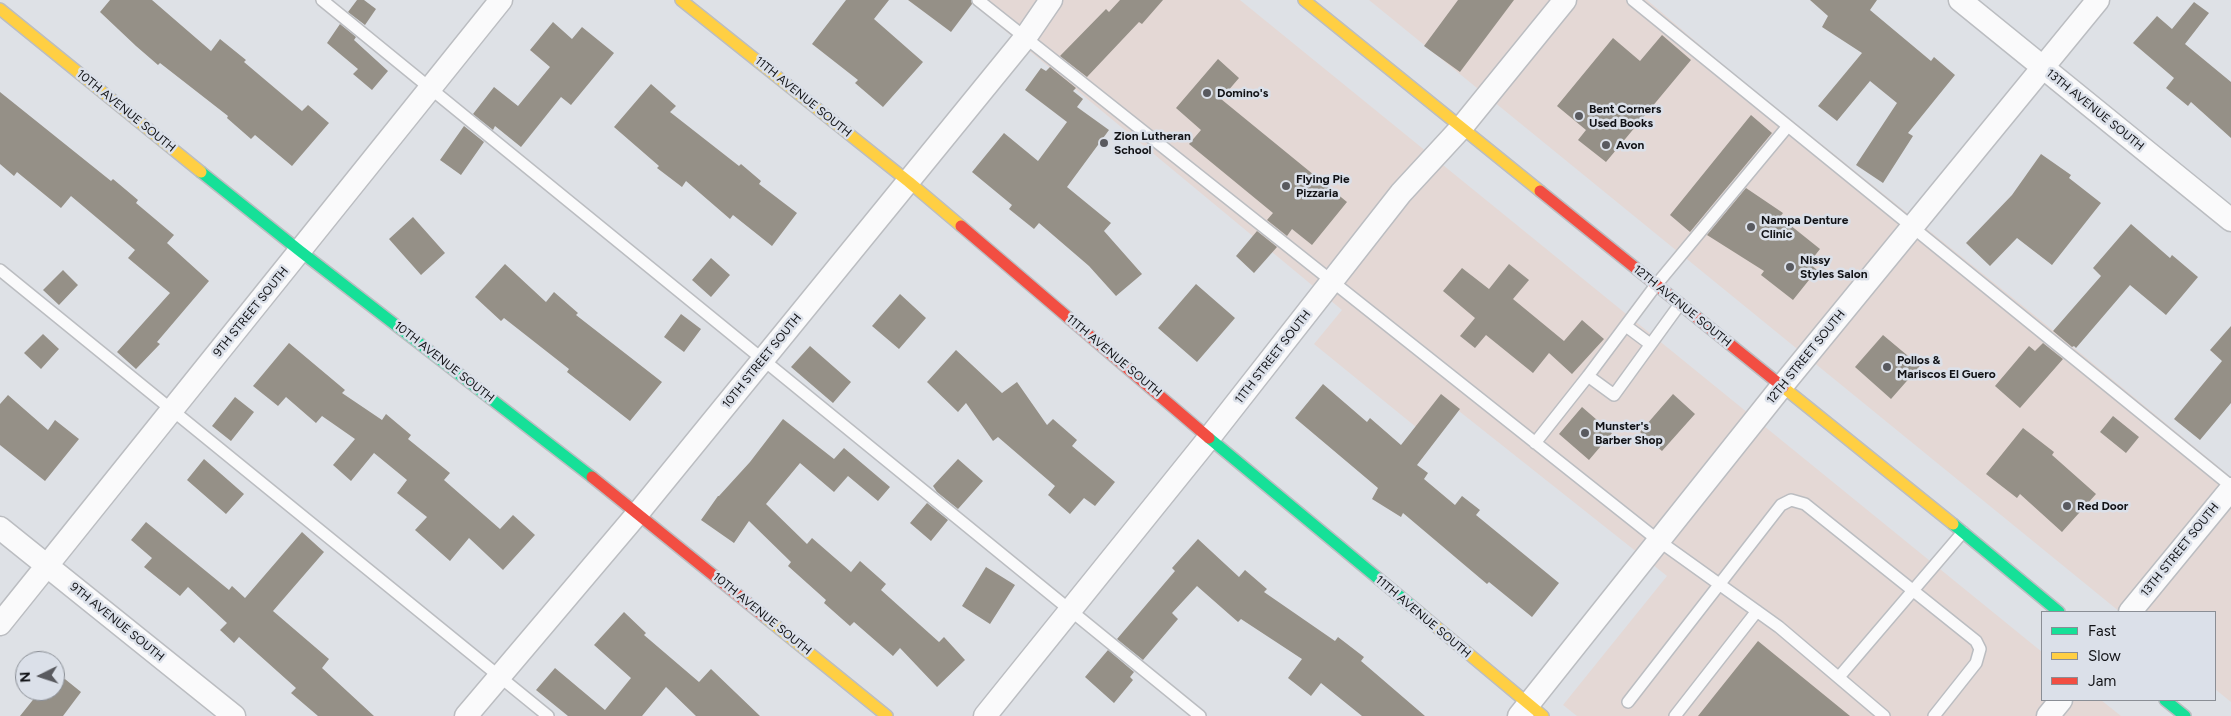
<!DOCTYPE html>
<style>
body{margin:0}
#map{position:relative;width:2231px;height:716px;overflow:hidden;background:#dee1e6;font-family:Figtree,sans-serif}
canvas{display:block}
.legend{position:absolute;left:2041px;top:611px;width:175px;height:90px;box-sizing:border-box;background:#dbe0e9;border:1px solid #8a8e95;margin:0;padding:6px 9px;list-style:none;font-size:15px;color:#111216}
.legend li{display:flex;align-items:center;gap:10px;height:25px}
.legend b{width:25px;border:1px solid #8a8e95}
.north{position:absolute;left:15px;top:651px;width:50px;height:50px;box-sizing:border-box;background:#dbe0e9;border:1px solid #8a8e95;border-radius:50%;rotate:266deg;font-size:14px;font-weight:700;line-height:20px;text-align:center;color:#111216}
.north::after{content:'';display:block;margin:auto;width:18px;height:22px;background:#595a5f;clip-path:polygon(50% 0,100% 100%,50% 72%,0 100%)}
</style>
<div id="map">
<canvas width="2231" height="716"></canvas>
<ul class="legend">
<li><b style="height:6px;background:#16e098"></b>Fast</li>
<li><b style="height:6px;background:#ffcf43"></b>Slow</li>
<li><b style="height:6px;background:#f24e42"></b>Jam</li>
</ul>
<div class="north">N</div>
</div>
<script>
const context = document.querySelector('canvas').getContext('2d');
context.lineJoin = 'round';
function paint(path, color) { context.fillStyle = color; context.fill(path, 'evenodd'); }
function strokePath(path, color, width, dash) { context.strokeStyle = color; context.lineWidth = width; context.lineCap = dash ? 'butt' : 'round'; context.setLineDash(dash || []); context.stroke(path); }
function label(font, color, halo, rows, align = 'center') {
  context.font = font + ' Figtree,sans-serif'; context.lineWidth = 5; context.setLineDash([]); context.textBaseline = 'middle'; context.strokeStyle = halo; context.fillStyle = color; for (const [text, x, y, turn = 0] of rows) {
    context.save(); context.translate(x, y); context.rotate((+turn || 0) * Math.PI / 180); context.textAlign = isNaN(turn) ? turn : align; if (halo) context.strokeText(text, 0, 0); context.fillText(text, 0, 0); context.restore();
  }
}
paint(new Path2D(`
 M968,0H1240L2042,652V700H2101L2121,716H1577L1563,705L1667,576L1440,396L1416,427L1314,344L1342,310Z
 M1369,0H1647L1727,68L2034,315L2231,477V702L2215,689V612H2120Z`), '#e4d8d5');
paint(new Path2D(`
 M110,0H152L211,51L220,39L246,60L244,62L302,111L308,105L329,123L292,166L255,135L251,139L227,118L228,116L160,63L158,65L136,46L100,12Z
 M357,0H364L376,9L365,25L348,12Z
 M846,0H889L874,19L923,62L883,107L855,83L858,80L812,44Z
 M908,0H971L972,4L951,32Z
 M1120,0H1163L1142,24L1139,22L1087,77L1060,56L1106,9L1109,12Z
 M1458,0H1514L1460,72L1424,46Z
 M1810,0H1877L1870,10L1931,61L1934,57L1955,75L1908,133L1913,136L1883,183L1856,165L1897,103L1870,81L1837,121L1818,106L1862,53L1822,27L1828,16Z
 M2194,2L2209,13L2185,44L2231,82V138L2191,102L2188,106L2166,88L2174,78L2133,43L2157,16L2172,29Z
 M553,22L572,39L582,27L614,53L571,105L561,97L521,147L495,126L493,130L473,114L494,87L518,106L550,67L530,50Z
 M340,24L356,37L354,40L388,71L372,90L353,74L358,69L327,43Z
 M1662,35L1691,60L1606,162L1578,140L1586,130L1557,106L1613,38L1640,61Z
 M1218,59L1239,78L1221,99L1347,202L1312,245L1292,229L1287,236L1267,220L1273,213L1189,144L1201,130L1176,108Z
 M1050,67L1076,88L1073,91L1083,99L1077,107L1109,130L1067,187L1111,223L1104,231L1142,274L1116,296L1089,266L1039,223L1034,229L1009,209L1012,205L972,172L1004,133L1038,161L1067,122L1025,90L1041,68L1046,71Z
 M651,84L676,106L670,112L739,166L741,164L761,181L759,184L797,213L772,246L733,215L730,219L686,181L682,187L657,168L659,166L614,127Z
 M0,92L111,181L113,179L138,200L136,203L174,235L167,243L209,281L157,342L160,344L136,369L117,352L170,293L128,258L135,250L71,196L61,208L17,172L14,176L0,164Z
 M1751,115L1772,133L1690,232L1670,215Z
 M464,126L484,142L461,175L440,160Z
 M2041,154L2071,175L2069,178L2101,203L2052,265L2017,238L1990,266L1966,243L2012,195Z
 M1746,188L1783,213L1780,217L1820,249L1809,263L1817,270L1793,300L1761,275L1764,271L1707,235Z
 M413,217L445,253L421,275L389,239Z
 M2131,224L2170,258L2172,255L2198,277L2166,315L2130,285L2076,348L2074,346L2072,347L2053,331L2101,276L2093,268Z
 M1257,231L1277,247L1254,273L1236,256Z
 M711,258L730,275L711,297L692,280Z
 M505,264L546,302L554,292L578,313L576,315L662,382L630,421L567,372L569,369L504,318L501,321L475,297Z
 M1509,264L1529,280L1513,299L1564,341L1582,320L1604,339L1572,374L1549,353L1533,373L1486,335L1475,348L1460,336L1475,318L1443,291L1462,268L1489,289Z
 M63,270L78,285L59,305L43,290Z
 M1196,284L1235,318L1197,362L1158,328Z
 M900,294L926,318L899,349L872,326Z
 M681,314L701,329L684,352L664,337Z
 M2231,326V403L2200,440L2174,419L2222,361L2210,350Z
 M43,334L59,349L41,369L24,353Z
 M1883,335L1920,366L1891,399L1855,367Z
 M289,343L345,390L342,393L382,420L386,414L411,435L408,439L450,473L444,480L500,529L513,515L535,535L503,570L469,538L450,561L415,530L427,517L397,493L407,480L374,453L351,481L333,465L355,439L322,416L316,423L286,397L278,406L253,386Z
 M2043,343L2063,359L2020,408L1995,386L2029,346L2035,351Z
 M810,346L851,382L833,403L791,367Z
 M956,350L1002,393L1017,382L1047,425L1053,419L1077,440L1072,446L1115,482L1095,506L1084,498L1070,514L1048,495L1055,486L998,437L993,441L966,403L958,412L927,382Z
 M1323,384L1367,422L1370,418L1401,445L1441,394L1460,409L1417,465L1428,473L1424,479L1455,505L1462,496L1480,510L1476,515L1559,583L1532,617L1489,582L1487,584L1403,513L1401,517L1372,499L1378,488L1295,418Z
 M1673,394L1695,414L1662,451L1640,432Z
 M8,395L48,430L55,420L79,439L45,481L0,445V404Z
 M235,397L254,412L231,441L212,426Z
 M1582,407L1612,433L1589,460L1559,434Z
 M2113,416L2139,437L2126,453L2100,432Z
 M783,419L834,459L844,448L890,487L878,501L848,476L834,492L800,463L766,504L807,544L812,538L851,572L860,561L886,584L881,590L939,642L944,637L965,660L937,687L900,648L893,656L854,622L850,626L824,603L826,600L788,566L791,562L749,521L734,543L701,520L718,496H719L750,462Z
 M2023,428L2054,452L2052,455L2096,494L2062,532L2020,494L2017,498L1986,474Z
 M204,459L244,494L226,514L187,480Z
 M958,459L983,481L958,509L937,492L933,486Z
 M927,503L948,520L931,541L910,523Z
 M146,522L229,590L232,586L245,598L302,532L324,552L273,611L329,659L322,668L374,716H318L291,693L296,688L239,637L234,643L220,630L227,623L188,587L180,596L144,567L152,558L131,540Z
 M1198,539L1239,577L1245,570L1267,589L1264,592L1335,641L1338,637L1364,657L1361,661L1425,716H1362L1321,683L1311,696L1288,678L1302,659L1241,619L1238,622L1197,586L1172,613L1178,619L1143,660L1117,639L1175,571L1172,568Z
 M986,567L1015,585L990,624L962,606Z
 M624,612L646,633L644,635L699,682L711,669L760,716H696L666,687L642,716H568L536,690L555,668L605,710L631,678L594,645Z
 M1758,641L1850,716H1698Z
 M1108,650L1134,672L1130,677L1133,680L1114,703L1085,677Z
 M55,671L81,692L63,716H20L40,691H55Z`), '#959087');
const lane = new Path2D(`
 M322,0L1200,716
 M978,0L1659,541L1779,627L1884,716
 M1633,0L2231,486
 M0,270L548,716
 M1626,326L1650,344
 M1588,376L1614,395L1680,304
 M1535,443L1588,376L1656,285L1788,126
 M1839,677L1963,532
 M1628,702L1781,505L1791,500L1805,504L1976,641L1980,649L1976,663L1934,716
 M1675,716L1757,611`);
const street = new Path2D(`
 M1960,0L2231,220
 M0,528L234,716
 M2130,612L2231,489
 M0,624L501,0
 M466,716L638,513L1025,38L1051,0
 M985,716L1209,438L1401,193L1461,128L1565,0
 M1519,716L1782,386L2098,0
 M2048,716L2061,700`);
const fast = new Path2D(`
 M201,172L300,251L592,477
 M1209,438L1421,614
 M1953,524L2059,612
 M2165,700L2185,716`);
const slow = new Path2D(`
 M681,0L909,182L961,226
 M1304,0L1540,191
 M0,9L201,172
 M1783,387L1953,524
 M1421,614L1543,716
 M765,617L887,716`);
const jam = new Path2D(`
 M1540,191L1783,387
 M961,226L1209,438
 M592,477L765,617`);
strokePath(lane, '#bbbdc1', 14);
strokePath(street, '#bbbdc1', 25);
strokePath(fast, '#bbbdc1', 14);
strokePath(slow, '#bbbdc1', 14);
strokePath(jam, '#bbbdc1', 14);
strokePath(lane, '#fafafb', 11);
strokePath(street, '#fafafb', 22);
strokePath(fast, '#16e098', 11);
strokePath(slow, '#ffcf43', 11);
strokePath(jam, '#f24e42', 11);
for (const [x, y, r, color] of [
 [1207,93,5,"#595a5f"],
 [1579,116,5,"#595a5f"],
 [1104,143,5,"#595a5f"],
 [1606,145,5,"#595a5f"],
 [1286,186,5,"#595a5f"],
 [1751,227,5,"#595a5f"],
 [1790,267,5,"#595a5f"],
 [1887,367,5,"#595a5f"],
 [1585,433,5,"#595a5f"],
 [2067,506,5,"#595a5f"]
]) { const dot = new Path2D(); dot.arc(x, y, r, 0, 2 * Math.PI); context.fillStyle = color; context.fill(dot); strokePath(dot, '#dbe0e9', 2); }
label('bold 12px', '#111216', '#dbe0e9', [
 ["Domino's",1217,93],
 ["Bent Corners",1589,109],
 ["Used Books",1589,123],
 ["Zion Lutheran",1114,136],
 ["School",1114,150],
 ["Avon",1616,145],
 ["Flying Pie",1296,179],
 ["Pizzaria",1296,193],
 ["Nampa Denture",1761,220],
 ["Clinic",1761,234],
 ["Nissy",1800,260],
 ["Styles Salon",1800,274],
 ["Pollos &",1897,360],
 ["Mariscos El Guero",1897,374],
 ["Munster's",1595,426],
 ["Barber Shop",1595,440],
 ["Red Door",2077,506]
], 'left');
label('12px', '#111216', '#dbe0e9', [
 ["11TH AVENUE SOUTH",803,97,39],
 ["13TH AVENUE SOUTH",2095,110,39],
 ["10TH AVENUE SOUTH",126,111,39],
 ["12TH AVENUE SOUTH",1682,306,39],
 ["9TH STREET SOUTH",251,312,-51],
 ["11TH AVENUE SOUTH",1114,356,40],
 ["11TH STREET SOUTH",1273,357,-52],
 ["12TH STREET SOUTH",1806,357,-51],
 ["10TH STREET SOUTH",762,361,-51],
 ["10TH AVENUE SOUTH",444,362,38],
 ["13TH STREET SOUTH",2180,550,-51],
 ["10TH AVENUE SOUTH",762,614,39],
 ["11TH AVENUE SOUTH",1423,617,40],
 ["9TH AVENUE SOUTH",117,622,39]
]);
</script>
